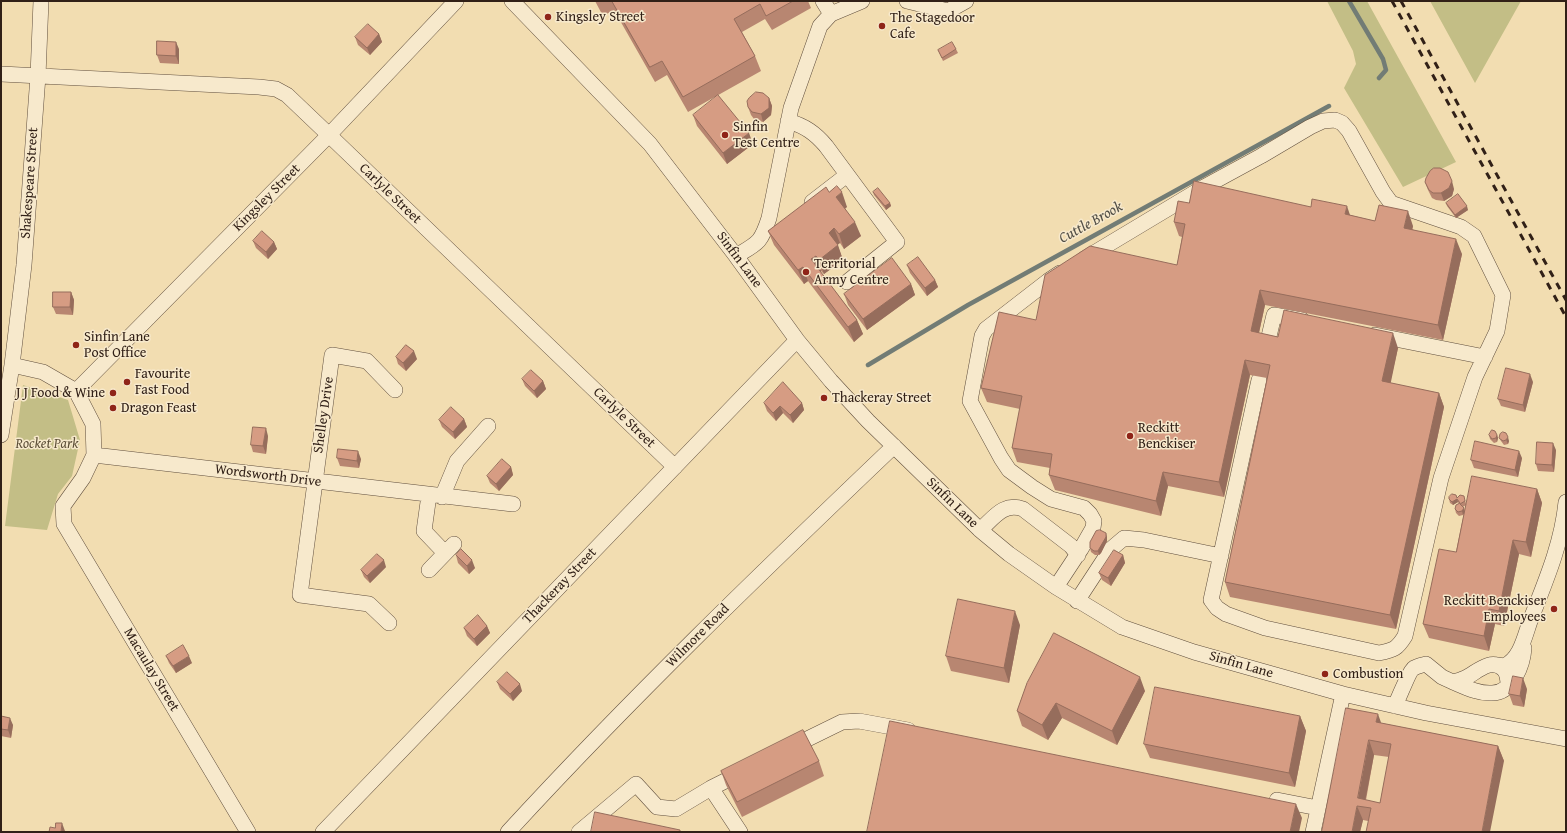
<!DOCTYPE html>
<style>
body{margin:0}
#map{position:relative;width:1567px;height:833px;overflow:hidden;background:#f2ddb1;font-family:"Gentium Book Plus",serif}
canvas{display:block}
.frame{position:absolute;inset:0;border:2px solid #312017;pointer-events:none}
</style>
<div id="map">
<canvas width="1567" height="833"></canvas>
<div class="frame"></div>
</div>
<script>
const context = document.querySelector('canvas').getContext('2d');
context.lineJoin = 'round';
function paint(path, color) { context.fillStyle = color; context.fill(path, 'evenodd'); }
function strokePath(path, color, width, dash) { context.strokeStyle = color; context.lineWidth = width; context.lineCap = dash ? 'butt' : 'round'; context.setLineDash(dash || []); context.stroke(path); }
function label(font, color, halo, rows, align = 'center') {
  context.font = font + ' "Gentium Book Plus",serif'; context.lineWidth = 3; context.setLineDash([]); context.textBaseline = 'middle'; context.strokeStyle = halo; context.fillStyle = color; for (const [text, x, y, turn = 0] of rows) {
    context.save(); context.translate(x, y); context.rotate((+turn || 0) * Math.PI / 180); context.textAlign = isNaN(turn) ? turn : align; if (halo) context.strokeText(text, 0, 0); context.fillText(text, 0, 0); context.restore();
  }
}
paint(new Path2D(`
 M1327,1H1367L1456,162L1403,187L1344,88L1356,64L1353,51Z
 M1430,1H1521L1475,83Z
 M23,385L68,400L80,440L72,476L58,494L47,530L5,526Z`), '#c3be86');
strokePath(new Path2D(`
 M1349,1L1383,59L1386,70L1379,78
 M868,365L968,305L1329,106`), '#727c75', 4.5);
const minor = new Path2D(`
 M512,1L650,144L736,256L797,340L831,381L868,421L980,530L1009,554L1056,587L1122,627L1194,652L1343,694L1426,713L1566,739
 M823,1L831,14
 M907,1L948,11L966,1
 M1,74L259,87L276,89L287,95L329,135L675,467
 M788,121C805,126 815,133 826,146L897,242L847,282
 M812,202L847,175
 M736,256C758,243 761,243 769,218L791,108L820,26L831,14L862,1
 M1084,259L1204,187L1261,156L1310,127L1323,121L1335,120L1342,123L1349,131L1383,192L1391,203L1461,227L1474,236L1503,295L1497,331L1475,377L1441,478L1405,636C1397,649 1394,650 1379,653L1265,628L1226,614L1217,608L1211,600L1259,380
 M1375,335L1485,357
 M1267,345L1274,315L1302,320
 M12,365L43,372L76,391L93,424L94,455L83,478L63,506L64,524L248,832
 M76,391L329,135L456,1
 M1,435L12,365L24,265L38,76L41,1
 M94,455L513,504
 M429,495L424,531L445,553
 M442,497L457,461L488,426
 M980,530C994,518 1003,502 1023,509L1071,546L1078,555
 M429,570L454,544
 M1056,587L1081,549L1093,528L1094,521L1090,514L1084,508L1051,499L1032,487L1009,470L1001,458L970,401L982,336L986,329L1048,281L1060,273
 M1077,601L1111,549L1124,538L1144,540L1221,556
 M389,623L369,604L300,595L332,355L367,361L395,390
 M1497,665L1504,666C1522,658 1525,633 1532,616C1547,578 1562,542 1566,502
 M1508,686C1508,679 1508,672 1502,668C1490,658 1476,673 1465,678C1461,680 1457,681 1453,682C1465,687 1479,694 1492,693C1513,693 1523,664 1524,648
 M1395,706C1398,699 1410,670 1414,668C1417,666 1422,665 1426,664L1442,677L1453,682
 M789,748L842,722L859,721L908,730
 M711,788L740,832
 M1277,800L1318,808
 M323,832L797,340
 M508,832C631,698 762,572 894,446
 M579,832L636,784L657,807L676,809L711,788L743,772
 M1313,832L1343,694`);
strokePath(minor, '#614f3e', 16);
strokePath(minor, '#f7e9cc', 15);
strokePath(new Path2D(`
 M1392,1L1566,317
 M1401,1L1566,300`), '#312017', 3, [7, 7]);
paint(new Path2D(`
 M595,1H808L811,8L772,30L765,19L742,32L755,56L761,71L688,112L667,75L655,82L614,10L603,16Z
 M379,34L382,42L370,55L358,45L355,37Z
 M179,49V64L160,63L157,55Z
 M956,49L958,53L943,61L938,50Z
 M769,98L772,106L771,115L763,122L754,119L751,115L748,107Z
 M693,115L753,144L727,164L697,126Z
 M1425,182L1454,189L1452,196L1444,201L1436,200L1432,198L1428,190Z
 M829,192L847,207L845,208L861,236L844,249L840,243L837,244L843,260L824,274L821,271H820L857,320L863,334L854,342L808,281L804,284L774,245L768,231Z
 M873,192L890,203L891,206L886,210L874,195Z
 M1189,203L1350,215L1375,221L1413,226L1412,229L1462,254L1443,340L1265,305L1259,333L1278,337L1398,348L1390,383L1439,393L1444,407L1396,629L1230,597L1225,582L1267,378L1250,375L1224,497L1168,486L1161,516L1055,490L1049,475L1050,468L1017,462L1012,448L1020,409L987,402L981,388L1036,320L1177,265L1182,237L1179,236L1174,222Z
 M1446,203L1468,210L1456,218L1447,206Z
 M253,241L274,242L277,249L268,259L256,248Z
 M907,265L935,280L938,287L927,296L910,273Z
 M911,284L915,295L867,330L848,305L844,294Z
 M71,292L74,300L73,315L56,314L53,307Z
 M396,357L417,359L406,371L398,364Z
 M522,379L543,381L546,389L537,398L525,386Z
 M1533,382L1525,412L1501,406L1498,399Z
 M764,403H802L804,410L793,423L783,413L776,421L767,411Z
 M464,419L467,427L455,439L442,427L439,420Z
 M1489,435H1497L1498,438L1497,442L1494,443L1490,439Z
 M268,436L266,454L253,452L251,445Z
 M1499,438L1509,441L1508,444L1504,445L1501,441Z
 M1556,450L1554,472L1538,471L1536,464Z
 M337,458L361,459L359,468L340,466Z
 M1522,458L1518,477L1474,468L1471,460Z
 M511,467L513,475L499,491L490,483L487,476Z
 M1537,489L1542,503L1531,557L1519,554L1504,626L1495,624L1489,651L1429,638L1423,624L1456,552L1464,513L1463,515L1459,516L1456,513L1455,509L1459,504L1458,502L1453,505L1450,503L1449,499L1457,498L1465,500L1466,504ZM1466,505L1465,511L1463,507Z
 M1107,537V541L1101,553L1099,555H1095L1091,552L1090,548Z
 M456,555L475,568L469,574L458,563Z
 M1123,555L1125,563L1111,586L1102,580L1099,573Z
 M386,567L370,583L364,577L361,570Z
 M1020,625L1009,683L951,671L946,656Z
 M487,626L490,633L477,646L467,636L464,628Z
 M166,656L192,663L176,673L169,663Z
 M497,682L522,691L513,701L500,689Z
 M1027,683L1145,691L1117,745L1062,718L1048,740L1022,726L1017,711Z
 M1527,689L1524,707L1513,705L1509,694Z
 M1346,708L1381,723L1498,746L1504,761L1368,821L1363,820L1360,832ZM1374,755L1389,757L1380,803L1366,800Z
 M1,716L13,725L11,738L1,736Z
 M1300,716L1306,731L1295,787L1150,758L1144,744Z
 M819,761L824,776L742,817L726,785L721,771Z`), '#b88671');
paint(new Path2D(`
 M379,34L382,42L370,55L367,48Z
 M176,42L179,49V64L176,56Z
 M769,98L772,106L771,115L763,122L761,114Z
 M1,110L2,113L1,126Z
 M749,133L753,144L727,164L723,153Z
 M1452,181L1454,189L1452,196L1444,201L1441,193Z
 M842,192L847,207L842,211L836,197Z
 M890,203L891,206L886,210L885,206Z
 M1347,206L1352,221L1345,214Z
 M1467,206L1468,210L1456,218L1455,215Z
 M1408,211L1413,226L1410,242L1404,228Z
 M855,222L861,236L844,249L839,234Z
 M834,228L840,243L834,247L829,233Z
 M1456,239L1462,254L1443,340L1438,325Z
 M274,242L277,249L268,259L266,252Z
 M838,245L843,260L824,274L819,260Z
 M816,256L821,271L817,274L811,259Z
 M803,267L808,281L804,284L798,270Z
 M935,280L938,287L927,296L925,288Z
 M911,284L915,295L867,330L863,319Z
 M1260,290L1265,305L1256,346L1251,331Z
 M71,292L74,300L73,315L70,307Z
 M857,320L863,334L854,342L848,327Z
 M1393,333L1398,348L1388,396L1382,381Z
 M414,351L417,359L406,371L403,363Z
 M1245,360L1250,375L1224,497L1219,482Z
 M1530,374L1533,382L1525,412L1523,405Z
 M543,381L546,389L537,398L534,391Z
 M1439,393L1444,407L1396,629L1390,615Z
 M802,403L804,410L793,423L790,415Z
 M780,406L783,413L776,421L773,413Z
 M464,419L467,427L455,439L453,432Z
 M266,428L268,436L266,454L263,446Z
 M1497,435L1498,438L1497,442L1496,438Z
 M1508,437L1509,441L1508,444L1506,440Z
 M1553,443L1556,450L1554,472L1552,465Z
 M358,451L361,459L359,468L357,461Z
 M1519,451L1522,458L1518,477L1515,470Z
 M511,467L513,475L499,491L496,484Z
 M1163,472L1168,486L1161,516L1156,501Z
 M1537,489L1542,503L1531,557L1526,542Z
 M1457,499L1458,502L1453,505L1452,502Z
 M1464,508L1465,512L1463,515L1462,511Z
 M1106,533L1107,537V541L1101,553L1099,555L1098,551Z
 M1513,540L1519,554L1504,626L1499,611Z
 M1123,555L1125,563L1111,586L1108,578Z
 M384,560L386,567L370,583L367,576Z
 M472,560L475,568L469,574L467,566Z
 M1489,609L1495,624L1489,651L1484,636Z
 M1015,611L1020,625L1009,683L1004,668Z
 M487,626L490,633L477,646L474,639Z
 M189,656L192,663L176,673L173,666Z
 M1140,677L1145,691L1117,745L1112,731Z
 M1523,678L1527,689L1524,707L1520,696Z
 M520,684L522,691L513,701L510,694Z
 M1056,703L1062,718L1048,740L1042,725Z
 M1378,714L1383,728L1376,722Z
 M1300,716L1306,731L1295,787L1289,773Z
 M10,718L13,725L11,738L8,730Z
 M1369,740L1374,755L1364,807L1358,798Z
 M1498,746L1504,761L1490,832H1482Z
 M1296,804L1302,818L1299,832H1290Z
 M1357,806L1363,820L1360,832H1352Z
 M62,823L65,831V832H61Z`), '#966d5c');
const building = new Path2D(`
 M612,1H793L766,16L760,4L734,19L755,56L683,97L662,61L650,67Z
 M368,24L379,34L367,48L355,37Z
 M157,41L176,42V56L157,55Z
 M952,42L956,49L942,58L938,50Z
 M756,92L763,93L769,98V108L761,114L752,112L748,107L747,101L749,98Z
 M718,95L749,133L723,153L693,115Z
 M1434,168H1440L1448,172L1452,181L1449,188L1441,193H1433L1429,190L1425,182L1426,178L1430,171Z
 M1194,181L1311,207L1312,199L1347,206L1345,214L1375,221L1379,205L1408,211L1404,228L1456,239L1438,325L1260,290L1251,331L1278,337L1284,310L1393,333L1382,381L1439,393L1390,615L1225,582L1270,365L1245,360L1219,482L1163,472L1156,501L1049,475L1052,454L1012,448L1022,396L981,388L999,312L1036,320L1045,275L1090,246L1177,265L1185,224L1174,222L1178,201L1189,203Z
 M837,186L842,192L836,197L855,222L839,234L834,228L829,233L838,245L819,260L816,256L811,259L857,320L848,327L803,267L798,270L768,231L826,187L829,192Z
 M878,188L890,203L885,206L873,192Z
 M1458,194L1467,206L1455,215L1446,203Z
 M262,231L274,242L266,252L253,241Z
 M918,257L935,280L925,288L907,265Z
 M892,258L911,284L863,319L844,294Z
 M53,292H71L70,307H53Z
 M406,345L414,351L403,363L396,357Z
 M1506,368L1530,374L1523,405L1498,399Z
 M531,370L543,381L534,391L522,379Z
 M783,382L802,403L790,415L780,406L773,413L764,403Z
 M451,407L464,419L453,432L439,420Z
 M253,427L266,428L263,446L251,445Z
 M1492,430L1495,431L1497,435L1496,438L1492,439L1489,435Z
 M1503,432L1506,433L1508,437L1506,440L1503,441L1499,438L1500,434Z
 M1475,441L1519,451L1515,470L1471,460Z
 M1537,442L1553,443L1552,465L1536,464Z
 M338,449L358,451L357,461L337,458Z
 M502,459L511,467L496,484L487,476Z
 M1472,476L1537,489L1526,542L1513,540L1499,611L1489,609L1484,636L1423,624L1439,549L1456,552Z
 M1452,494L1456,495L1457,498L1460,495L1464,496L1465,501L1460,504L1464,508L1462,511L1458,512L1455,509L1456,505L1460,503L1457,499L1452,502L1449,499V497Z
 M1100,530L1106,533V537L1099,549L1098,551H1094L1090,548V542L1096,531Z
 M461,549L472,560L467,566L456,555Z
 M1114,550L1123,555L1108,578L1099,573Z
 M377,554L384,560L367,576L361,570Z
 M958,599L1015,611L1004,668L946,656Z
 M478,615L487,626L474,639L464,628Z
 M1054,633L1140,677L1112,731L1056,703L1042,725L1017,711L1027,683Z
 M183,645L189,656L173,666L166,656Z
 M507,672L520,684L510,694L497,682Z
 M1513,676L1523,678L1520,696L1509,694Z
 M1155,687L1300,716L1289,773L1144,744Z
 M1346,708L1378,714L1376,722L1498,746L1482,832H1366L1371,808L1357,806L1352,832H1322ZM1369,740L1391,744L1380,803L1358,798Z
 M1,716L10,718L8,730L1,729Z
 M890,721L1296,804L1290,832H867Z
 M803,730L819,761L737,802L721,771Z
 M595,812L680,830V832H591Z
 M56,823H62L61,832H49L50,827L55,828Z`);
paint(building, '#d69c83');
strokePath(building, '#966d5c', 1);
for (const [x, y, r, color] of [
 [548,17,4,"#8f2418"],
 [882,26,4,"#8f2418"],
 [725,135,4,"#8f2418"],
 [806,272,4,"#8f2418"],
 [76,345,4,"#8f2418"],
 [127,382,4,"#8f2418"],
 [113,393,4,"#8f2418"],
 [824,398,4,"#8f2418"],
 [113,408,4,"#8f2418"],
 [1130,436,4,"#8f2418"],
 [1554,609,4,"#8f2418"],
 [1325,674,4,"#8f2418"]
]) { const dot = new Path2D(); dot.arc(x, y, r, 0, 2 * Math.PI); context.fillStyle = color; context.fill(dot); strokePath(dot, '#f7e9cc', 1.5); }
label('14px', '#312017', '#f7e9cc', [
 ["Kingsley Street",556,17],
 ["The Stagedoor",890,18],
 ["Cafe",890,34],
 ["Sinfin",733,127],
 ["Test Centre",733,143],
 ["Territorial",814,264],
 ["Army Centre",814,280],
 ["Sinfin Lane",84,337],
 ["Post Office",84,353],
 ["Favourite",135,374],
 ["Fast Food",135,390],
 ["J J Food & Wine",105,393,"right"],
 ["Thackeray Street",832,398],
 ["Dragon Feast",121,408],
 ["Reckitt",1138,428],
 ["Benckiser",1138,444],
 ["Reckitt Benckiser",1546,601,"right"],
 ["Employees",1546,617,"right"],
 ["Combustion",1333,674]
], 'left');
label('14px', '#312017', '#f7e9cc', [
 ["Shakespeare Street",30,183,-86],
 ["Carlyle Street",390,194,44],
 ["Kingsley Street",267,198,-45],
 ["Sinfin Lane",739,260,53],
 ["Shelley Drive",324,415,-82],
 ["Carlyle Street",624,418,44],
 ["Wordsworth Drive",268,476,7],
 ["Sinfin Lane",952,503,44],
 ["Thackeray Street",560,586,-46],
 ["Wilmore Road",698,636,-45],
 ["Sinfin Lane",1241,665,16],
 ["Macaulay Street",151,670,59]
]);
label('italic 14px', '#5d4f38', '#f7e9cc', [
 ["Rocket Park",47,444]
]);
label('italic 15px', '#514e46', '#f7e9cc', [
 ["Cuttle Brook",1091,223,-29]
]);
</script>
